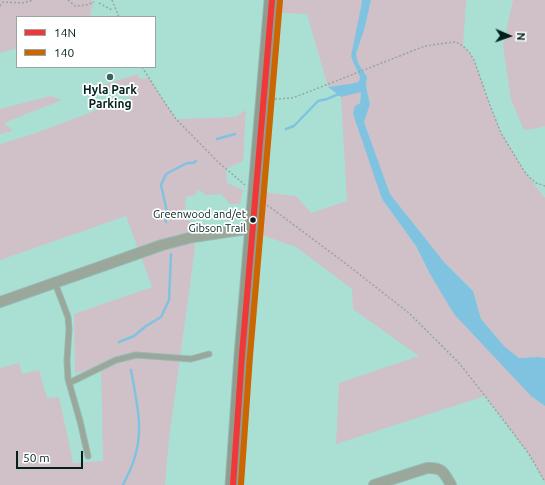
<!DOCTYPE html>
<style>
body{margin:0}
#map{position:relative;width:545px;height:485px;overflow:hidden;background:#aae0d4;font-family:Ubuntu,sans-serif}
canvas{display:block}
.legend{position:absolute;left:16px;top:16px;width:140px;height:52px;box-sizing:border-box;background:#fff;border:1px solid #9aa6a4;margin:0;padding:5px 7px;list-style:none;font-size:12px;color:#02211c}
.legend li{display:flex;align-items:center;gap:8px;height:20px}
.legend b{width:20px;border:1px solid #9aa6a4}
.north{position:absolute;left:489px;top:16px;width:40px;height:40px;-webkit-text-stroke:3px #fff;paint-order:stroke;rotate:92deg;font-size:11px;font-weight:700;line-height:16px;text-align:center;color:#02211c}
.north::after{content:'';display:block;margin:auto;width:14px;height:18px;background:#02211c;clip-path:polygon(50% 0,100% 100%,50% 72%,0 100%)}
.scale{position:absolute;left:16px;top:451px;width:67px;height:18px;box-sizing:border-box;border:2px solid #02211c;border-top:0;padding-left:5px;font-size:12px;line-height:14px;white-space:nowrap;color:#02211c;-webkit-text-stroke:3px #fff;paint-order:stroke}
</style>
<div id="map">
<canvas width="545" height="485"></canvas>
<ul class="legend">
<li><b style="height:5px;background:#f03838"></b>14N</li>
<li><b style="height:5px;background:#c60"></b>140</li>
</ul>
<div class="north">N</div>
<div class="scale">50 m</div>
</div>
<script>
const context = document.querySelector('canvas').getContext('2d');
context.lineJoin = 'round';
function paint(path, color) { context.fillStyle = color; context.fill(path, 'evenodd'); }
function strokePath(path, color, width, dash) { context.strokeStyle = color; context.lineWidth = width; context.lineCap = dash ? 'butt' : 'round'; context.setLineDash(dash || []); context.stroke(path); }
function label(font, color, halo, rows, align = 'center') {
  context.font = font + ' Ubuntu,sans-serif'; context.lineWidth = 3.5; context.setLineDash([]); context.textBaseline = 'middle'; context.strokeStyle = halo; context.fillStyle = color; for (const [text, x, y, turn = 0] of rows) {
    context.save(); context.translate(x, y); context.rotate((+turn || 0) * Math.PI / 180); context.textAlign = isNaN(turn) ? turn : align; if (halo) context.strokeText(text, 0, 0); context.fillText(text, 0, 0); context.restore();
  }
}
paint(new Path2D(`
 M0,0H92L94,5L92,6L90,17H17V48L0,53Z
 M283,0H362L361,7L354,64L360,77L359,81L356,83L328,87L307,14L282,13Z
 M371,0H467L466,3L463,46L469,52L474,60L491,108L501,133L524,171L545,198V358L539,357L519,358L505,347L481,319L473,291L444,262L390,194L364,122L370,103L366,86L367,77L358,63L356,54L365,27Z
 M513,0H545V126L539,128L524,130L511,100L503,46Z
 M137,74L141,79L149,78L176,119L235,117L246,110L243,161L226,169L227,183L243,190L240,204H230L221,194L206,195L197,189L196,195L186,197L185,209L190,222L195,248L169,439L165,485H0V368L19,363L22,374L39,370L47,398L59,397L73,463L103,461L101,368L75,373L74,314L152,287L126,216L0,260V144L33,134L132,97L125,85L102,92L101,86Z
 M361,91L360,103L355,106L382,199L416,246L430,274L531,396L545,406V482L529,454L485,396L336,444L339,383L419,356L353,309L352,289L296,247L259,234L263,192L296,196L311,213L347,201L341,97Z
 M50,96L62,100L4,123L13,131L0,134V109Z`), '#d0c0c8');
paint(new Path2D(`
 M362,0H371L365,27L356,54L358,63L367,77L366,86L370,104L364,122L390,194L444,262L473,291L481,319L505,347L519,358L539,357L545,358V406L531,396L454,314L430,274L416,246L382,199L353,114L355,106L360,103L361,92L341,97L328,87L356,83L359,81L360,77L354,64L351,56L361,7Z`), '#80c3e1');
strokePath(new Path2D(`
 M286,129L294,126L318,101L327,99L341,93
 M217,139L235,134
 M166,222L165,215L167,212L161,185L166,174L187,163H193L196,161
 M119,342L134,336L146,326L161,317L169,300L171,254
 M123,485C127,476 133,466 135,456C144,428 136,399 131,370`), '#80c3e1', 2.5);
const lane = new Path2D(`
 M55,283L68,317L69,329L67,361L68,379L80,421L88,456
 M69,383L116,360L136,355L191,359L209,354`);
const street = new Path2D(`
 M0,302L162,245L193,237L253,228
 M374,485L427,468C442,467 444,472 451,485`);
const secondary = new Path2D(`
 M233,485L242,355L272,0`);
strokePath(lane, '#94bcb4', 7);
strokePath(street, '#94bcb4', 12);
strokePath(secondary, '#94bcb4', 17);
strokePath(new Path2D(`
 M68,0L75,6L86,5L94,2
 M112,0L119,17
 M99,3L112,10
 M0,6L3,2L22,3L34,0
 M142,67L165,103L176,119L217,161L245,185
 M275,99L292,98L303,94L425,46L446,43L456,42L463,46L469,52L474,60L491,108L501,133L524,171L529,177L536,183L545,186
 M267,205L341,260L409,313L460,364L485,396L529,454L545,482`), '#95a79e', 1.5, [2, 2]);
strokePath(lane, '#9ca79c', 5);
strokePath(street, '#9ca79c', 10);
strokePath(secondary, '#919c8e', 15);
strokePath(new Path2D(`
 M233,485L242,355L272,0`), '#f03838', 6);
strokePath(new Path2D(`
 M241,485L250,356L280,1`), '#c60', 6);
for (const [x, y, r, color] of [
 [110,77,4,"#3d645c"],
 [253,220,3.5,"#02211c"]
]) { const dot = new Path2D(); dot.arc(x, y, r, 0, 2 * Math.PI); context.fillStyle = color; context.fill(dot); strokePath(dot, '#fff', 1.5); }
label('11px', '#02211c', '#fff', [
 ["Greenwood and/et",246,214],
 ["Gibson Trail",246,228]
], 'right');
label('bold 12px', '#02211c', '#fff', [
 ["Hyla Park",110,90],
 ["Parking",110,104]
]);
</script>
